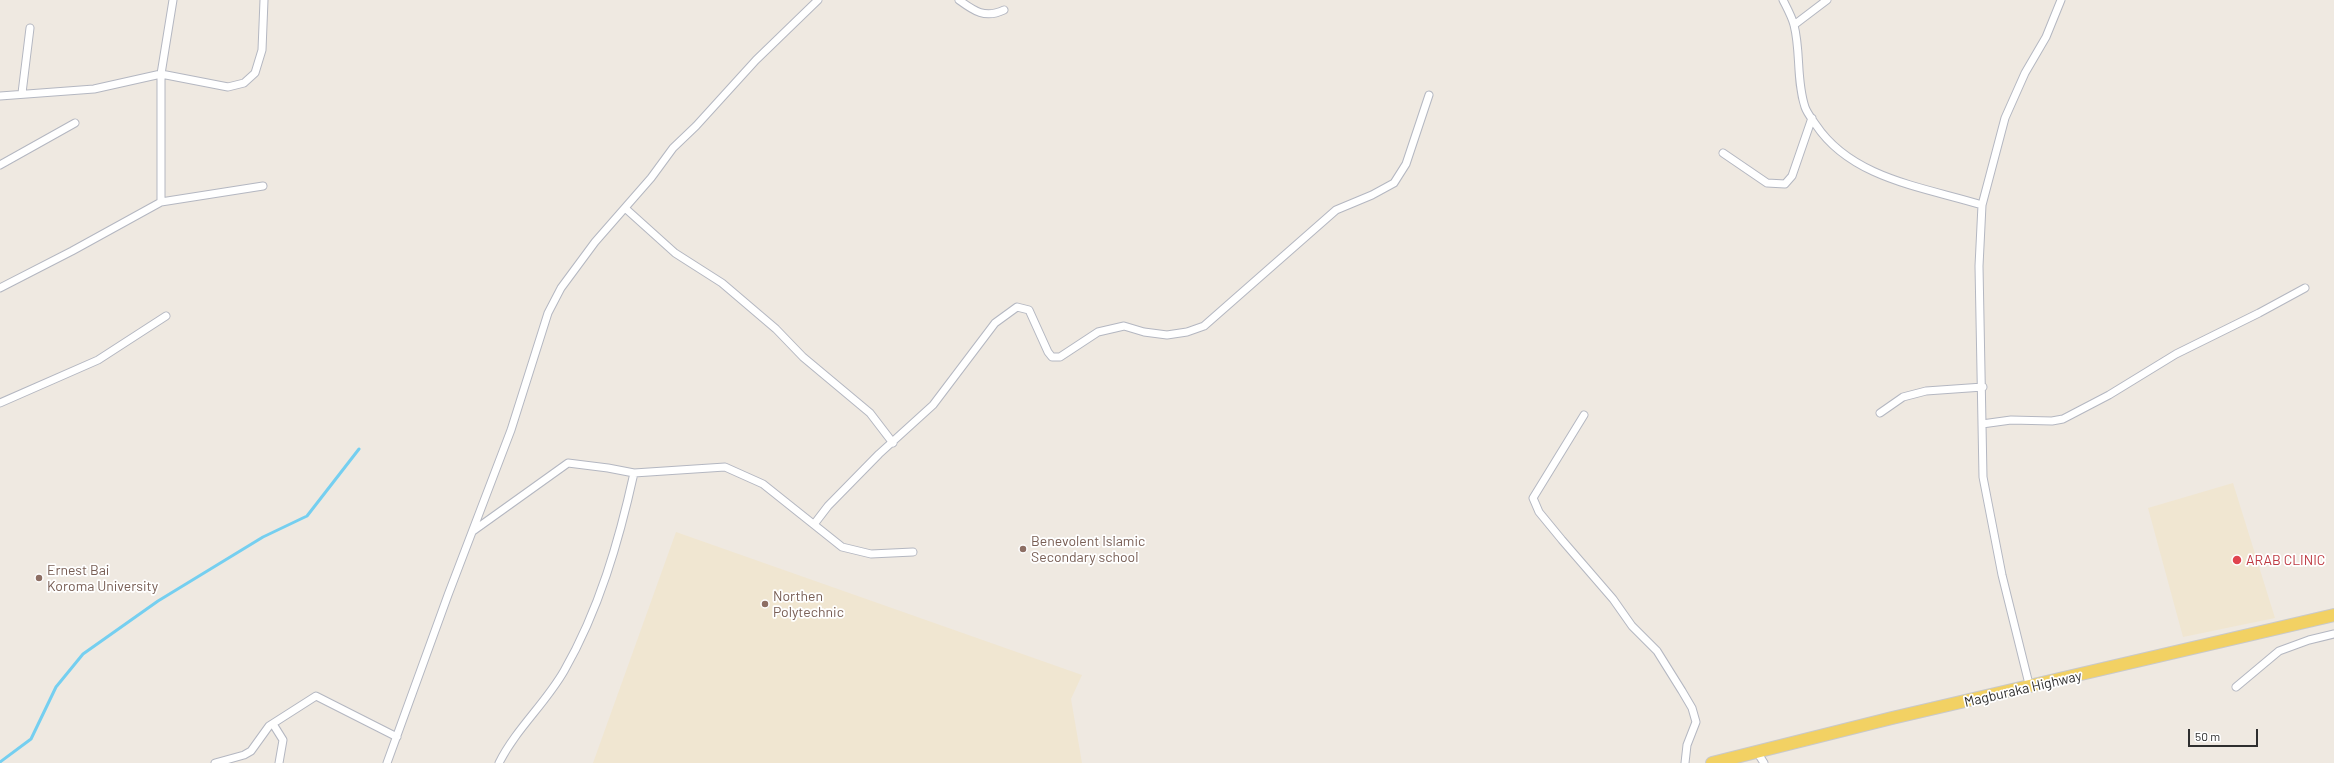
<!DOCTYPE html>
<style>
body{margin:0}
#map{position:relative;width:2334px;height:763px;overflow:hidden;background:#efe9e1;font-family:Barlow,sans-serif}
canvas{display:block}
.scale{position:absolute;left:2188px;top:729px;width:70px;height:18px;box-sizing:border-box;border:2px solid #2e2e2e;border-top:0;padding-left:5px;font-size:12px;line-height:14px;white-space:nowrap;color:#2e2e2e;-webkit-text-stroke:3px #fff;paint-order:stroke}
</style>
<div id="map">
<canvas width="2334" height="763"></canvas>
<div class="scale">50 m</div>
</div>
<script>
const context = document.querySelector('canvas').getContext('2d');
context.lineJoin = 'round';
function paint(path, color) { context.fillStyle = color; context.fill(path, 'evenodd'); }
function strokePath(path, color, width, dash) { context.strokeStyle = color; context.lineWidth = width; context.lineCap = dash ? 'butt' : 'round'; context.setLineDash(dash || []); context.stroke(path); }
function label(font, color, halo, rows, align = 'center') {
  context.font = font + ' Barlow,sans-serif'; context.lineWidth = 3.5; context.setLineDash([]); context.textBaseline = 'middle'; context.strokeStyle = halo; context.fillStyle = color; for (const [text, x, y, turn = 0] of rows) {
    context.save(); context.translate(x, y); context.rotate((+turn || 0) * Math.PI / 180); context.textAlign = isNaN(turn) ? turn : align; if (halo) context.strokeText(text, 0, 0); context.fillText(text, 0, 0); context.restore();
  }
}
paint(new Path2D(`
 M2233,483L2275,618L2183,637L2148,508Z
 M676,532L1082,675L1071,699L1082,763H593Z`), '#f0e6d1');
strokePath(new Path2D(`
 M0,762L31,739L56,687L83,654L158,601L263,537L307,516L359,449`), '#75cff0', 3);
const street = new Path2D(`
 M959,0C974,11 985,19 1004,10
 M1783,0C1787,8 1792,17 1794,25C1801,52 1796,80 1805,107C1807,113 1812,119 1816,125C1852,179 1924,187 1982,205
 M1794,25L1827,0
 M22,93L30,28
 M0,96L94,89L161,74L228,87L244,83L255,73L262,50L264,0
 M1723,153L1767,183L1785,184L1792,176L1812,118
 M0,165L75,123
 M161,202V74L173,0
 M625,208L675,253L722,283L776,329L803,357L870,413L893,443
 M0,288L72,251L161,202L263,186
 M0,403L98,360L166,316
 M1880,413L1903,397L1926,391L1983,387
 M1584,415L1533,498L1539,512L1562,540L1613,599L1632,626L1657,651L1682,691L1692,708L1696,722L1687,745L1685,763
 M1982,424L2011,420L2052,421L2063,419L2109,395L2176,354L2259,313L2305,288
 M815,523L828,506L879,454L933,405L995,323L1017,307L1029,310L1048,352L1052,357H1060L1098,332L1124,326L1144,332L1167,335L1187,332L1204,326L1336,210L1372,195L1394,183L1406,164L1429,95
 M473,531L568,463L608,468L634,473L725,467L763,484L842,547L871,554L913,552
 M2236,687L2279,651L2309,640L2334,634
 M2030,688L2002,575L1983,477L1979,266L1982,205L2005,118L2025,73L2046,37L2061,0
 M273,724L283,740L279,763
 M1757,752L1764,763
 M215,763L244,755L251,751L269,726L316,696L397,737
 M387,763L448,595L511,430L548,313L561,288L595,242L651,178L673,148L696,126L756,60L818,0
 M499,763C516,729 545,704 564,671C599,610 619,541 634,473`);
const primary = new Path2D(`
 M1712,763L1892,718L2334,615`);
strokePath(street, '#b4b7c1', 9);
strokePath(primary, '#c9c9c9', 14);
strokePath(street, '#fff', 7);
strokePath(primary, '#f2d163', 12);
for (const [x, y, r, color] of [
 [1023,549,4,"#8d6e63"],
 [2237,560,5,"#e0444e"],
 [39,578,4,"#8d6e63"],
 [765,604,4,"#8d6e63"]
]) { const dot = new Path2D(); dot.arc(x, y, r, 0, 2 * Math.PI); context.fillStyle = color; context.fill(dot); strokePath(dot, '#fff', 1.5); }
label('14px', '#785e54', '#fff', [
 ["Benevolent Islamic",1031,541],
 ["Secondary school",1031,557],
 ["Ernest Bai",47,570],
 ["Koroma University",47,586],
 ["Northen",773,596],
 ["Polytechnic",773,612]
], 'left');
label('14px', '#be3a42', '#fff', [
 ["ARAB CLINIC",2246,560]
], 'left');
label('14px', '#2e2e2e', '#fff', [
 ["Magburaka Highway",2023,689,-13]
]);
</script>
